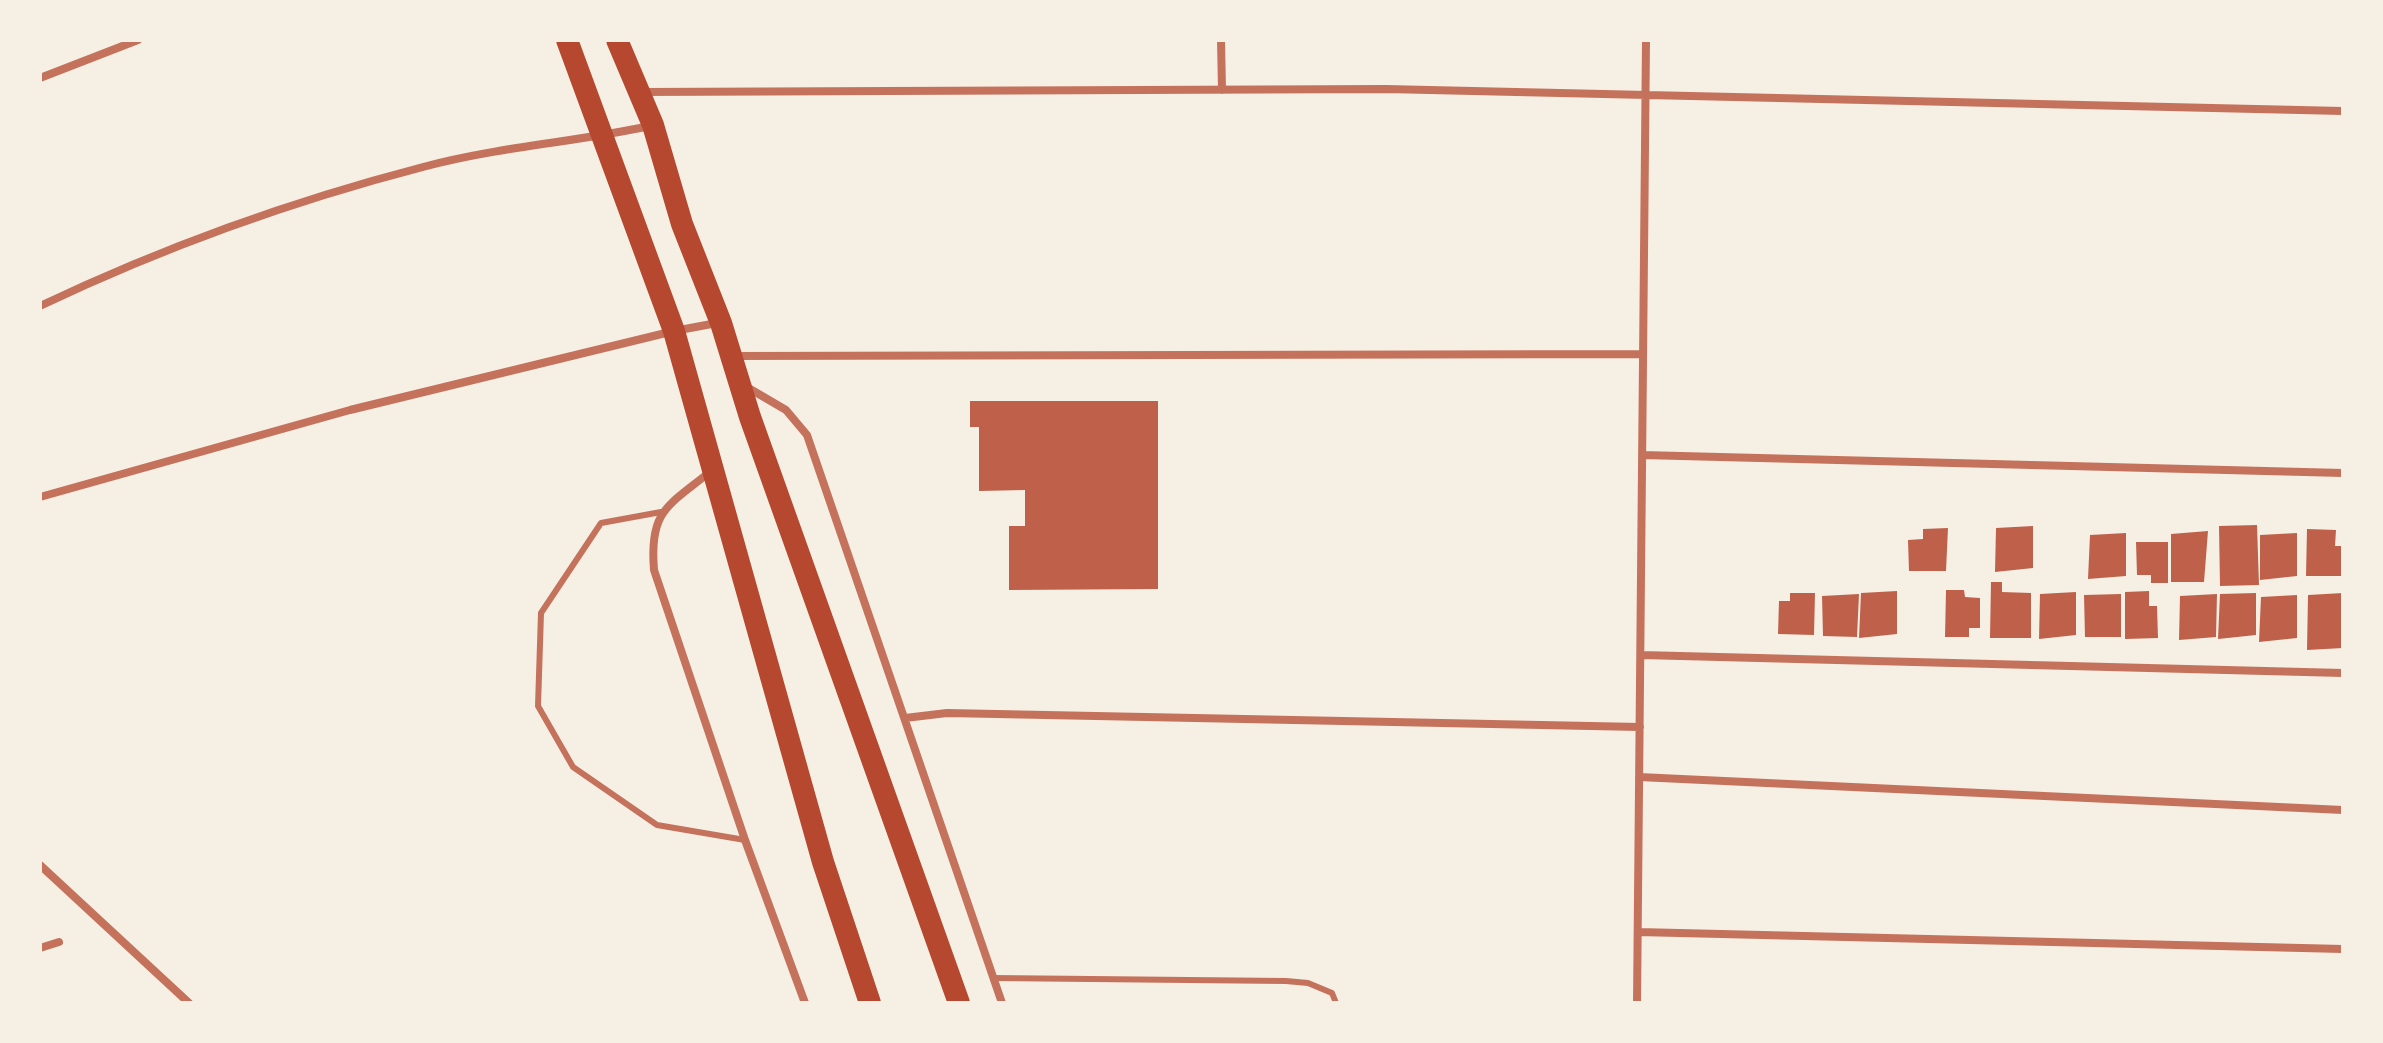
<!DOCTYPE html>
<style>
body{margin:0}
#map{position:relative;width:2383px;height:1043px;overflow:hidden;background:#f6efe4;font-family:"DM Sans",sans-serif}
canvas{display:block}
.frame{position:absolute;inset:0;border:42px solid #f6efe4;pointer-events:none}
</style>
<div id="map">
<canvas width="2383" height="1043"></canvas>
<div class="frame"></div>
</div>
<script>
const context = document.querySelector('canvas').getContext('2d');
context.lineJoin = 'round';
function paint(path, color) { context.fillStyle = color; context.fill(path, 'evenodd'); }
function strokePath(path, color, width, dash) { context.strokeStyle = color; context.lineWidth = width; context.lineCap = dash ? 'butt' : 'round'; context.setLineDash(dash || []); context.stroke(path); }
paint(new Path2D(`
 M970,401H1158V589L1009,590V526H1025V490L979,491V427H970Z
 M2257,525L2259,585L2220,586L2219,526Z
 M2033,526V568L1995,572L1996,528Z
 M1948,528L1946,571H1909L1908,540L1923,539V529Z
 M2307,529L2336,530L2335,546H2343V576H2306Z
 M2208,531L2204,582H2171V534Z
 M2126,533V576L2088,579L2090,535Z
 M2297,533V576L2260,580V535Z
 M2136,542H2168V583H2151V575H2137Z
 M1991,582H2002V592L2031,593V638H1990Z
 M1946,590H1964L1965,597L1980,598V628H1969V637H1945Z
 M1897,591V634L1859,638L1861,593Z
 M2149,591V606H2157L2158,638L2125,639V592Z
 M2076,592V635L2039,639L2040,594Z
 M1790,593H1815L1814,635L1778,634L1779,601H1790Z
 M2256,593V635L2218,639L2220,594Z
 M2343,593V648L2307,650L2308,595Z
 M1859,594L1857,637L1823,636L1822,596Z
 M2121,594V637H2085L2084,595Z
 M2217,594L2216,637L2179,640L2180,596Z
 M2297,595V638L2259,642L2261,597Z`), '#bf614a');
strokePath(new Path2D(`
 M661,512L601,523L541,613L538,706L573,767L657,825L745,840
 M993,978L1286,981L1308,983L1332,993L1336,1003`), '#c5725c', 6);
strokePath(new Path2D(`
 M1221,40L1222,90
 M40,78L138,40
 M641,92L1386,89L2343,111
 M40,306C162,248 292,201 423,167C497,147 576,142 650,126
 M732,356L1643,354
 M745,386L786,410L807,435L1002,1003
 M1642,455L2343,473
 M711,471C668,506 649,510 654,570L745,840L805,1003
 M40,497L350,410L674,331L717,323
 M1641,655L2343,673
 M905,718L947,713L1640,727
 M1639,777L2343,810
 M40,865L189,1003
 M1638,932L2343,949
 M40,948L59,942
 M1637,1003L1646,40`), '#c5725c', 8);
strokePath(new Path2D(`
 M567,40L674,331L823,862L870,1003
 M617,40L653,125L682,224L721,323L750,417L959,1003`), '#b5482f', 22);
</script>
